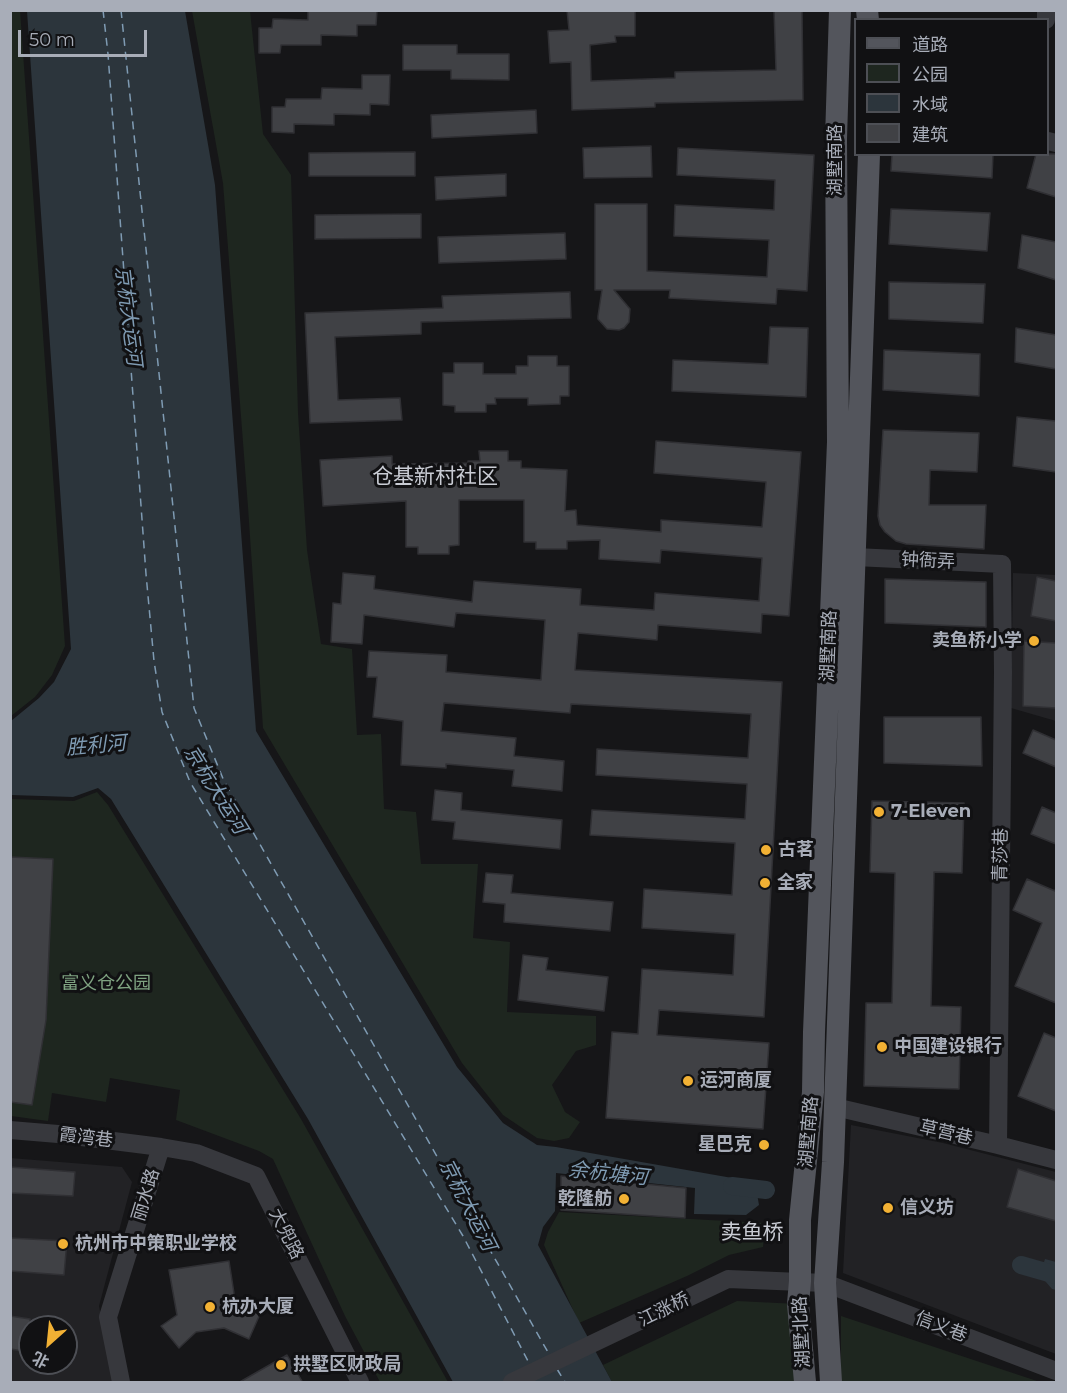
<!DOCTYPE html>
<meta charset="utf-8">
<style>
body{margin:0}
#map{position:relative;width:1067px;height:1393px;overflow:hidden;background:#161618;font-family:Montserrat,"Noto Sans SC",sans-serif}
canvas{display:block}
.frame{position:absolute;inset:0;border:12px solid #a8adb8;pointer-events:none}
.legend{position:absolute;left:854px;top:18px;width:195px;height:138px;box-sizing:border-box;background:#111113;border:2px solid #4d4f55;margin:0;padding:8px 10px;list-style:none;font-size:18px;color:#a8adb8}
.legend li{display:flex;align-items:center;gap:12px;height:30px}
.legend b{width:30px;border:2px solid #4d4f55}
.north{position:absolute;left:18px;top:1315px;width:60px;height:60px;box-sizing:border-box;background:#111113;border:2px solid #4d4f55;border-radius:50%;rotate:207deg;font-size:16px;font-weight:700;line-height:24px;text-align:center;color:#a8adb8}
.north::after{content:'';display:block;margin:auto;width:21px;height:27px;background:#f2b134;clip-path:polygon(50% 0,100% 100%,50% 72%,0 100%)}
.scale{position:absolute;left:18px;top:30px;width:129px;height:27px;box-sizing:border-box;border:3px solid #a8adb8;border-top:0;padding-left:8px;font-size:18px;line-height:21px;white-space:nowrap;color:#a8adb8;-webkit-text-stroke:4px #111113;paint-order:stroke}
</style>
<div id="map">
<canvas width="1067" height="1393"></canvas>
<div class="frame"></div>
<ul class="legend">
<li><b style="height:8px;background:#53555c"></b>道路</li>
<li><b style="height:16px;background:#1e261f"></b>公园</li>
<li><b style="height:16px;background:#2c353c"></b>水域</li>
<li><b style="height:16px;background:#404145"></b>建筑</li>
</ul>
<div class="north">北</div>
<div class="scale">50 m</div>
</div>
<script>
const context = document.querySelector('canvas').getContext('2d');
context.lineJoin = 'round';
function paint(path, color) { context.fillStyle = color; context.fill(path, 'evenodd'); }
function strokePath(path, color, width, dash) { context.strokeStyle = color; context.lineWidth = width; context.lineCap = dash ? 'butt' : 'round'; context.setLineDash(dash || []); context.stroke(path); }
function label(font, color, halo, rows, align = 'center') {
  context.font = font + ' Montserrat,"Noto Sans SC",sans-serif'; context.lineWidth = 6; context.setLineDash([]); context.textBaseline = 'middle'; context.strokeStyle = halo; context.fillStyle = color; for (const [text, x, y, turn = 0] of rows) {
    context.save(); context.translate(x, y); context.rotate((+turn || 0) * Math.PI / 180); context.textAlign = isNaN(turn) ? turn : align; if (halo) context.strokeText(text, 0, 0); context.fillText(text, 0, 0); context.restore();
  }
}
paint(new Path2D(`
 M1013,573L1056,575V721L1011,708Z
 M851,1125L943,1143L1056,1172V1354L843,1273Z
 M10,1158L122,1167L132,1182L99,1306L114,1382H11ZM30,1327H66V1363H30Z`), '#222225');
paint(new Path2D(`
 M20,10L65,646L52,675L35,697L11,716L10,11Z
 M192,11H250L263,134L291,175L298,413L307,550L321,644L352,649L357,735L381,734L384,809L416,812L421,864H478L473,938L510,942L507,1012L596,1016V1045L576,1051L552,1085L565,1112L580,1122L569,1138L554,1141L537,1138L503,1115L462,1063L263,728L248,507L223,183Z
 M97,792L108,805L301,1119L448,1382H380L345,1316L273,1159L259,1151L176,1120L180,1090L110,1078L106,1102L52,1093L48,1121L11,1116V799L74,801Z
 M559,1212L765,1223L763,1247L729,1255L687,1276L579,1323L544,1245L548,1232Z
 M737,1301L798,1304L805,1382H612L603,1365Z
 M841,1316L1040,1382H841Z`), '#1e261f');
paint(new Path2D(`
 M27,11H185L215,185L256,731L457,1067L503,1123L537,1145L556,1147L755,1182L759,1205L746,1215L694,1214L695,1188L556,1173L555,1211L543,1227L538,1245L612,1382H453L308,1119L111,799L98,788L73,797L11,795V721L39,698L54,682L71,649Z
 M1045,1259L1056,1262V1290L1052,1289L1040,1275Z`), '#2c353c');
strokePath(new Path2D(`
 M732,1186L766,1190
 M1021,1265L1056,1275`), '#2c353c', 18);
strokePath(new Path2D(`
 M103,10L108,54L146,574L154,661L162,712L190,782L463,1236L529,1363
 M121,10L194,708L224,781L549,1354
 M557,1369L565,1382`), '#7f9bb3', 1.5, [8, 6]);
const building = new Path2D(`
 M308,10H377L376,25H357V36L321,35V45H281L280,53H259V28H272L273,19L308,20Z
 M567,10H635V36H615L616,42L590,45L591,81L675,78V72L776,70L774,10H802L803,100L655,103V107L572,110L571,62L550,63L548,31L569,30Z
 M403,45H457V54H509V80L451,79V70H403Z
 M362,75H390L389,105L370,104V115L334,114V125L294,124V133L272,132V107H285L286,99H321L322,88L362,89Z
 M536,110L537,133L432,138L431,115Z
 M651,146L652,177L584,178L583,148Z
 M678,148L814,155L807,291L777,289L776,304L669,298L670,290H614L630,309L629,322L624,328L619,330L607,329L598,319V316L602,290H595V204H647V271L767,277L769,240L674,236L675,205L774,210L775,180L677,175Z
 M415,152V176H309V153Z
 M892,154H993L992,178L891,171Z
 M1036,154H1056V197L1027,188Z
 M506,174V196L436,200L435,177Z
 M891,209L990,213L987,251L889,244Z
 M421,214V238L315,239V215Z
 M565,233L566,259L439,263L438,237Z
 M1022,235L1056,242V280L1018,268Z
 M889,282L985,284L983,323L889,319Z
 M570,292L571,318L421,322V334L335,337L338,400L400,398L402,420L310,423L305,313L443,308L442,296Z
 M770,327L808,328L806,397L672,391L673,360L768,364Z
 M1016,328L1056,335V369L1015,362Z
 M884,350L980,354L979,396L883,390Z
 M528,356H557V366H569V396H560V404L528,405V398H495L496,404H486V412H455V406L443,405V373H454V363H483V374H516V366H528Z
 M1017,417L1056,421V472L1013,466Z
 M883,430L979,433L977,472L930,470L929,505H986L984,549L906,544L896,541L885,532L880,525L878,516Z
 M656,441L801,452L789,616L762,614L761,633L658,625L657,640L578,633L575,670L782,682L764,1017L659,1010L657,1035L769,1043L763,1129L606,1118L612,1032L638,1034L642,969L733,975L735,934L642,928L644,889L732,895L735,843L590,835L592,810L745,819L747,784L596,775L597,749L748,758L751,714L571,704L570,713L444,703L441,731L516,738L514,756L564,761L562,791L512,786L514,770L446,764V768L401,765L403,721L373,717L377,677H367L369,651L447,655L446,672L541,680L545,620L456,613L454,627L364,615L362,644L331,642L333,603L341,604L343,573L375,576L374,589L472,602L474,581L581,589L580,605L654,610L655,593L759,601L762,558L661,550L660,563L599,559L600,540L567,541V549H536V542H524V500H459V545L449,546V554H418V547H406V501L323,506L320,460L392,456V464L468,463V461H480L479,451H508V461H521V468L567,470L565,511L576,510L577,525L661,532V520L762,527L766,482L654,473Z
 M1037,577L1056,581V621L1031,616Z
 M885,579L986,582V627L885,623Z
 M1024,641L1056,643V708L1023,706Z
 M884,717H981L982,766L884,763Z
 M1033,730L1056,740V767L1023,753Z
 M435,790L462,793L461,810L562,820L560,849L453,839L455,822L432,820Z
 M872,801L964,803L962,873L934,872L931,1006L961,1007L959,1089L864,1086L866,1003H892L895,873L870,872Z
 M1042,807L1056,813V844L1031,834Z
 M10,857L53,859L46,1020L32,1105L10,1102Z
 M486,873L513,875L511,893L613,902L610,931L504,922L505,904L483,902Z
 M1027,879L1055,891L1056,888V1003L1015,986L1042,923L1013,910Z
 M523,955L548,958L546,970L608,977L604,1011L518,1000Z
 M1044,1033L1056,1038V1111L1018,1096Z
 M10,1167L75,1172L73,1196L10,1193Z
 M1018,1169L1056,1181V1221L1007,1207Z
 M561,1176L686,1188L685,1218L561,1210Z
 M10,1238L67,1241L64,1275L10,1271Z
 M229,1261L236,1306L260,1314L249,1339L224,1328L196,1332L179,1348L161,1326L177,1315L169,1270Z
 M10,1316L30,1319V1352L10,1349Z
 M287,1355L303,1383H238Z`);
paint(building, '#404145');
strokePath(building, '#303034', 1.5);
strokePath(new Path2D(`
 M1046,20V10
 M1048,141L1056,143
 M855,557L1002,564L1003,673L998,1145
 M835,1107L998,1145L1056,1160
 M10,1130L58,1134L161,1147L196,1153L256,1176L360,1382
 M121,1382L108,1317L161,1147
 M512,1382L728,1279L825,1283L1056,1371`), '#37383d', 18);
strokePath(new Path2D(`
 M867,10L868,20
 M805,1382L798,1304L800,1281V1220L813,1092L814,1032L838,442L836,139L840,10
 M831,1382L825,1283L833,1162L869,154`), '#53555c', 22);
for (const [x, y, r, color] of [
 [1034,641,6,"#f2b134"],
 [879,812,6,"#f2b134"],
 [766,850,6,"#f2b134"],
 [765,883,6,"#f2b134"],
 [882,1047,6,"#f2b134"],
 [688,1081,6,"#f2b134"],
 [764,1145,6,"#f2b134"],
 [624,1199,6,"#f2b134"],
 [888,1208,6,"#f2b134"],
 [63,1244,6,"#f2b134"],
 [210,1307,6,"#f2b134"],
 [281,1365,6,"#f2b134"]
]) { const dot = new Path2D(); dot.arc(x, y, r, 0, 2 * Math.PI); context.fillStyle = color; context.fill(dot); strokePath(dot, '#111113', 2); }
label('18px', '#a8adb8', '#111113', [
 ["湖墅南路",836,160,-90],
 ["钟衙弄",928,561,3],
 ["湖墅南路",829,646,-88],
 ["青莎巷",1001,855,-89],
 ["湖墅南路",809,1132,-85],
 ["草营巷",946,1133,13],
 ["霞湾巷",86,1138,7],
 ["丽水路",146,1195,-73],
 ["大兜路",286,1234,63],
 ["江涨桥",664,1310,-26],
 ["信义巷",941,1327,21],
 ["湖墅北路",802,1332,-93]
]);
label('bold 18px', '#a8adb8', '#111113', [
 ["卖鱼桥小学",1022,641,"right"],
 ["7-Eleven",891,812],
 ["古茗",778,850],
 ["全家",777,883],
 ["中国建设银行",894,1047],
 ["运河商厦",700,1081],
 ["星巴克",752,1145,"right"],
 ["乾隆舫",612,1199,"right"],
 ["信义坊",900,1208],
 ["杭州市中策职业学校",75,1244],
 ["杭办大厦",222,1307],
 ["拱墅区财政局",293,1365]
], 'left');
label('18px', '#7fa381', '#111113', [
 ["富义仓公园",106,984]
]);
label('italic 20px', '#7f9bb3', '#111113', [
 ["京杭大运河",128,316,83],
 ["胜利河",96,746,-5],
 ["京杭大运河",215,790,58],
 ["余杭塘河",608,1174,6],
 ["京杭大运河",467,1205,63]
]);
label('21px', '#c9ccd4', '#111113', [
 ["仓基新村社区",435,477],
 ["卖鱼桥",752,1233]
]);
</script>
